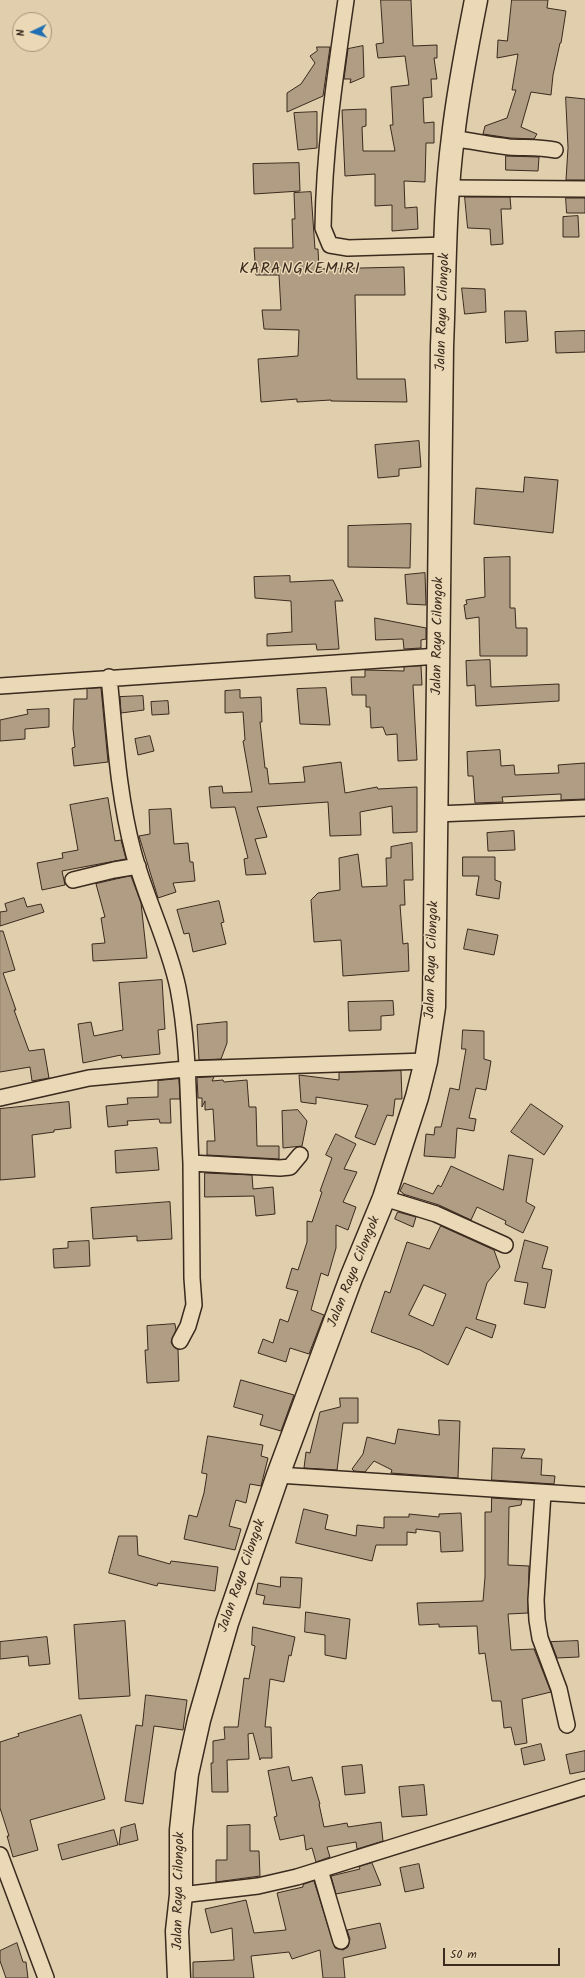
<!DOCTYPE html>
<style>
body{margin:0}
#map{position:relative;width:585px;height:1978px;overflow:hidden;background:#e0cead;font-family:Kalam,sans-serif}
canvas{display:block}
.north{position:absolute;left:12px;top:12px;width:40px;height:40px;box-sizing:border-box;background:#ebd8b6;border:1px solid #a59279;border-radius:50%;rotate:266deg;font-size:11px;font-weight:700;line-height:16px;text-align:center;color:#3b2a1e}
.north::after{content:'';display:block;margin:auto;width:14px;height:18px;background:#1f6fb2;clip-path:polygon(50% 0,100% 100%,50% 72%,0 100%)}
.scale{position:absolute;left:443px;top:1948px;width:117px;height:18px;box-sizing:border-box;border:2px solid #3b2a1e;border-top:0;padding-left:5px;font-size:12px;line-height:14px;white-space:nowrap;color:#3b2a1e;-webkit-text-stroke:3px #ebd8b6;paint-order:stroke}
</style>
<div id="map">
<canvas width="585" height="1978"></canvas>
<div class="north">N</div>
<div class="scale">50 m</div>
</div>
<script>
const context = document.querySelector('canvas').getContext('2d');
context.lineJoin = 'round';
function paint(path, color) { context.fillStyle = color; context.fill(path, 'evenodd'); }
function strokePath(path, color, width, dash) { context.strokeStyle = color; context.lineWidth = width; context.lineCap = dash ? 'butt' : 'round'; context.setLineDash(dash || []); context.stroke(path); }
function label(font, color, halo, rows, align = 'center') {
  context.font = font + ' Kalam,sans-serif'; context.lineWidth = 3; context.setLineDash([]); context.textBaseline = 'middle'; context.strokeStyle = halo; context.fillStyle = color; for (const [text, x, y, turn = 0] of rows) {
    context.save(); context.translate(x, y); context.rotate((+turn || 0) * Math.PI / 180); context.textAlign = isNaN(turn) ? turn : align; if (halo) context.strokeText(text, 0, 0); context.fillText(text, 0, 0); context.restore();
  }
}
const building = new Path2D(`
 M381,0H411L413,46L437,45V58H434L437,79H431L432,97L423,98L424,123L434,122V143H426L425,182L404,181L405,208L417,207L418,229L392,231V205L375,206V174L345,176L342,110L366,109V126L362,127L363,151H395L390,125H393L391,87L409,85L405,56L378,58L376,44L383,43Z
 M512,0H548L547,8L566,11L561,43H560L553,75L551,95L531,92L521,127L537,134L534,139L510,138L483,134L485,126L507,118L516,90H512L518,54L497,58L498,40L507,41Z
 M363,46L364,77L350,83L351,79H344L348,49Z
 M317,47H330L323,96L287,112V93L301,84L315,63L310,56L317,51Z
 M566,97L585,99V180H566L568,148Z
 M317,112V148L298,150L294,113Z
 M506,156L539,157L538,171L506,170Z
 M299,163L300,191L254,194L253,164Z
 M311,192L315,249H318L319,269L404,267L405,295H355L357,379H405L407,402L331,401V400L297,402V399L261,402L258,359L298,356L299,330L264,329L262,310H281L279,275H256L254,248H293L292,219H295L294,193Z
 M465,197H510L511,209H501L503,244L491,245L490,229L468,228Z
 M566,198H585V213H567Z
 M578,216L579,237H563V217Z
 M462,288L485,289L486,312L465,314Z
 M505,311H526L528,341L506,343Z
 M585,331V352L556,353L555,332Z
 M419,441L421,467L399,469V476L378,478L375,445Z
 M525,477L558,480L553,533L474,524L476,488L523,492Z
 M411,524L410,568L348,567V526Z
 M510,557V608H515L516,628H527V656H480L479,617L466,619L464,605L467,604L466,600L485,597L484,558Z
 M425,573L426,605L407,604L405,575Z
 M290,576V582L333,580L343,601H335L339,649L317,650L316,644L267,646V634L292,632L291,601L255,598L254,577Z
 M375,618L426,628V639L421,640V648L404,649L403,639L376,640Z
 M490,660L491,687L559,684V701L476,706L475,685L467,686L466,661Z
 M421,666L422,685H413L417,760L398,761L397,734L386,735L383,727L371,728L370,707H366V695H352L351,677H365V670L404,671V667Z
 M101,688L108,762L74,766L72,748L75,747L73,729L74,699H87V689Z
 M326,688L330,725L300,724L297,689Z
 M240,690V698L261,697L262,722H260L265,768H267L269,784L305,782L303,767L341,762L345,793L377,787L378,789L417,787V832L393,833L392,806L360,812L361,835L330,836L328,802L257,807L267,837L255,839L266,874L246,875L244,859L248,858L235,807L211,808L209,787L222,786L223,793L252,792L243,741L245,740L243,712L225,713V691Z
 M143,696L144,710L121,713L120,697Z
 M168,701L169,714L152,715L151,702Z
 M49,709V727L25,729V739L0,741V720L28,714L27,710Z
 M150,736L154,751L138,755L135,739Z
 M500,750L501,766L514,765L515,775L559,773L558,765L585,763V799L561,800V794L502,797L503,802L475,803L473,776H468L467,752Z
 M108,798L115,841L121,840L126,859L62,871L65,885L42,890L37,863L63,858L62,853L78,850L70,805Z
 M171,809L174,844L188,843L190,862H193L195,881L173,883L176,892L158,898L139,836L150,834L149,810Z
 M514,831L515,850L488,851L487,833Z
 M412,843L413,880H404L405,905H400L403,944L408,943L409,971L343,976L341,940L314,942L311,900L318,893L340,890L339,858L358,854L362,887L387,886L386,858H391V847Z
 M463,857H495V880L501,882L499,899L476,895L479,876H463Z
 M131,876L141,903L147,958L93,961L92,944L105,943L101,918L105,917L96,884Z
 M24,898L27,907L41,904L44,912L0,926V912L7,911L5,904Z
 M219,901L224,922L221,923L226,944L193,952L189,933L184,934L177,910Z
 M468,929L498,935L494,955L464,949Z
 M0,931H3L15,970L3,973L16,1010H14L29,1051L44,1049L49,1078L32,1081L30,1067L0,1072Z
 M162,980L165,1029L158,1030L160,1054L122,1058L121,1055L83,1063L78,1024L91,1022L94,1036L123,1030L119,983Z
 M393,1001L394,1015L381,1016V1030L349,1031L348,1002Z
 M227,1022V1043L221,1059L199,1060L197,1025Z
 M463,1030L484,1031V1059L491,1061L486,1090L476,1088L469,1118L476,1119L474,1131L457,1128L455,1158L424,1156L426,1134L434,1135L435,1127H441L450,1088L459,1090L466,1049H462Z
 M401,1071L402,1099H395L393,1116L387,1115L375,1145L355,1137L368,1105L316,1097V1104L301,1102L299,1075L339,1080V1073Z
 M214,1077L212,1081L223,1080L224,1082L247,1080L249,1107H256L257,1146H279V1159L207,1155V1141H215L213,1109L205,1110V1101L202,1107V1098H198L197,1078Z
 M179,1079L180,1099H170L171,1123H160L159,1119L127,1121L128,1125L108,1127L106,1106L128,1104L127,1098L158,1097V1081Z
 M69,1102L71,1128L54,1130V1132L32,1135L35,1177L0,1180V1109Z
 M531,1104L563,1126L544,1155L511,1132Z
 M298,1110L307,1121L302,1146L283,1148L282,1111Z
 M336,1134L356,1144L344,1169L357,1172L343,1202L356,1207L348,1230L336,1225V1248L328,1276L321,1273L311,1310L324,1315L309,1354L290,1348L286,1362L258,1353L263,1339L273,1343L280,1319L288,1322L298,1291L286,1288L292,1268L298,1270L307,1242V1221L312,1222L322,1192L320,1191L332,1158L326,1155Z
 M157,1148L159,1170L116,1173L115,1151Z
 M509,1155L533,1159L526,1202L535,1207L523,1233L505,1224L506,1221L477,1207L471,1220L439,1205L403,1194V1193L400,1191L404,1183L433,1194L438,1185L441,1187L451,1166L503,1190Z
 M205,1173L252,1175L253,1189L273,1187L275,1214L256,1216L254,1196L205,1197Z
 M170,1202L172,1239L137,1241V1236L93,1239L91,1208Z
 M398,1212L416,1217L413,1227L395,1219Z
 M441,1226L494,1250L500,1267L487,1283L476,1319L496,1325L492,1338L466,1327L448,1365L420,1350L371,1332L385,1291L390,1293L407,1242L429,1249ZM424,1285L446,1294L433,1326L409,1315Z
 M525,1240L548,1247L542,1268L552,1270L545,1308L524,1304L528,1283L515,1281Z
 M89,1241L90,1266L54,1268L53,1249L68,1248V1242Z
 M175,1324L176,1330L171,1342L173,1346L178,1349L179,1381L147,1383L145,1350H148L147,1326Z
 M241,1380L294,1395L281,1431L260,1425L263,1415L234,1407Z
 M340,1398H358V1423H343L337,1470L304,1468L306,1452L310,1453L320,1412L340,1407Z
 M439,1420L460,1421L458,1478L391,1473L392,1470L374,1461L365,1472L354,1471L352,1469L363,1454L367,1437L395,1444L398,1429L439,1435Z
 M208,1436L263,1445L261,1456L268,1458L261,1486L250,1484L246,1503L236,1500L229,1526L241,1529L235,1550L184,1539L189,1515L197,1517L204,1493L207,1474L202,1473Z
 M493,1448L525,1449L521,1458L542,1459L541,1475L555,1476L554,1484L492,1480Z
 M492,1498L522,1500L521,1505L509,1507L508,1565L529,1566L528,1613L508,1614L511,1650L534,1649L551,1692L522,1699L527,1743L515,1745L511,1727L504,1728L501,1701H492L485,1653L479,1654L477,1626L439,1627V1624L419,1625L417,1603L483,1601L485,1577V1512H491Z
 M304,1509L328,1515L325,1529L356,1536L357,1525L384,1528V1517H409V1514L439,1517V1514L461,1513L463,1551L441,1552L440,1532L416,1529V1533L407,1532V1545H376L372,1561L296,1543Z
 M119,1536H137L138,1555L170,1564L171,1561L218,1567L215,1591L158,1583L157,1586L109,1573Z
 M281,1577L302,1578L300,1608L263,1604L265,1596L256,1594L258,1583L280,1587Z
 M306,1612L350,1619L346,1659L325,1655V1635L305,1632Z
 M125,1621L130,1696L79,1699L74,1625Z
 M253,1627L295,1637L291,1656L289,1655L284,1682L270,1679L265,1727H271L272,1758H261L260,1760L253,1733L248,1734L249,1759L227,1760L228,1792H212L211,1763H213V1741L225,1739L224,1727H238L244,1678L249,1679L255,1646L252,1645Z
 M47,1637L50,1664L29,1666L28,1656L0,1659V1642Z
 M578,1641L579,1657L557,1658L551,1642Z
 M146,1695L187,1700L183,1730L154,1726L143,1804L125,1801L136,1725L142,1726Z
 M81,1715L105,1799L30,1820L38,1850L13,1857L7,1836H9L0,1808V1742L19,1736L18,1734Z
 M541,1744L545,1760L524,1765L521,1749Z
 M585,1751V1771L570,1774L566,1755Z
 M362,1765L365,1793L345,1795L342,1767Z
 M289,1767L292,1781L312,1777L320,1804H319L324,1827L347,1823L348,1827L381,1822L383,1841L357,1849L356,1842L327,1847L330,1857L316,1862L312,1848L306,1850L304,1835L280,1840L274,1817L277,1816L268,1771Z
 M424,1785L427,1815L402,1817L399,1787Z
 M135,1824L138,1840L119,1845L121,1828Z
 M250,1825V1851H259L260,1876L216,1882V1860H227V1826Z
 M114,1830L118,1845L62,1860L58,1845Z
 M372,1863L381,1885L336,1894L331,1876L360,1869L359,1867Z
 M419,1864L424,1888L405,1892L400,1868Z
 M314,1881L335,1948L343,1950L348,1947L350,1939L347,1930L380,1923L386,1948L343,1958L345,1978H323L320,1950L292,1959L289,1952L251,1956L254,1978H193V1962L234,1960L232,1928L211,1933L205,1909L246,1900L254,1933L286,1930L277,1893L303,1887V1885Z
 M17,1943L23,1962H26L28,1978H6L0,1961V1951Z`);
paint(building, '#b09d83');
strokePath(building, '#3b2a1e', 1);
const minor = new Path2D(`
 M346,0C335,76 324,151 323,228L330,245L348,248L446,245
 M452,138C471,141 490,145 509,147C524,148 540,147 555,150
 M449,188L585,189
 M109,677C115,735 118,794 133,851C145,897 168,941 178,988C189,1044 188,1106 191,1163L280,1168L290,1167L300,1155
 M0,686L439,656
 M436,814L585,808
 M73,880L114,870L138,866
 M0,1098L89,1078L186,1069L426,1061
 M384,1198L436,1214L505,1245
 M180,1341L188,1326L194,1305L192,1278L191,1163
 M278,1475L585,1495
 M543,1493L536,1600L537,1620L540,1638L559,1689L567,1725
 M0,1855L46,1978
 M320,1870L341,1941
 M181,1895L258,1886L297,1877L585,1787`);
const highway = new Path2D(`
 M179,1978L177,1931L181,1895V1830L187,1774L199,1720L227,1623L278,1475L351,1278L384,1198L417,1097L426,1061L434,1007L442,346C445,277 444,206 453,137C458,91 467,46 476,0`);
strokePath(minor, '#3b2a1e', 18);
strokePath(highway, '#3b2a1e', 25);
strokePath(minor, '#ebd8b6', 15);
strokePath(highway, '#ebd8b6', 22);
label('14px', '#3b2a1e', '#ebd8b6', [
 ["Jalan Raya Cilongok",444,312,-88],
 ["Jalan Raya Cilongok",439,636,-89],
 ["Jalan Raya Cilongok",433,960,-88],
 ["Jalan Raya Cilongok",355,1272,-68],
 ["Jalan Raya Cilongok",243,1576,-71],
 ["Jalan Raya Cilongok",180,1891,-89]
]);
context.letterSpacing = '1px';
label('16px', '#3b2a1e', '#ebd8b6', [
 ["KARANGKEMIRI",300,270]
]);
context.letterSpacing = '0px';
</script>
